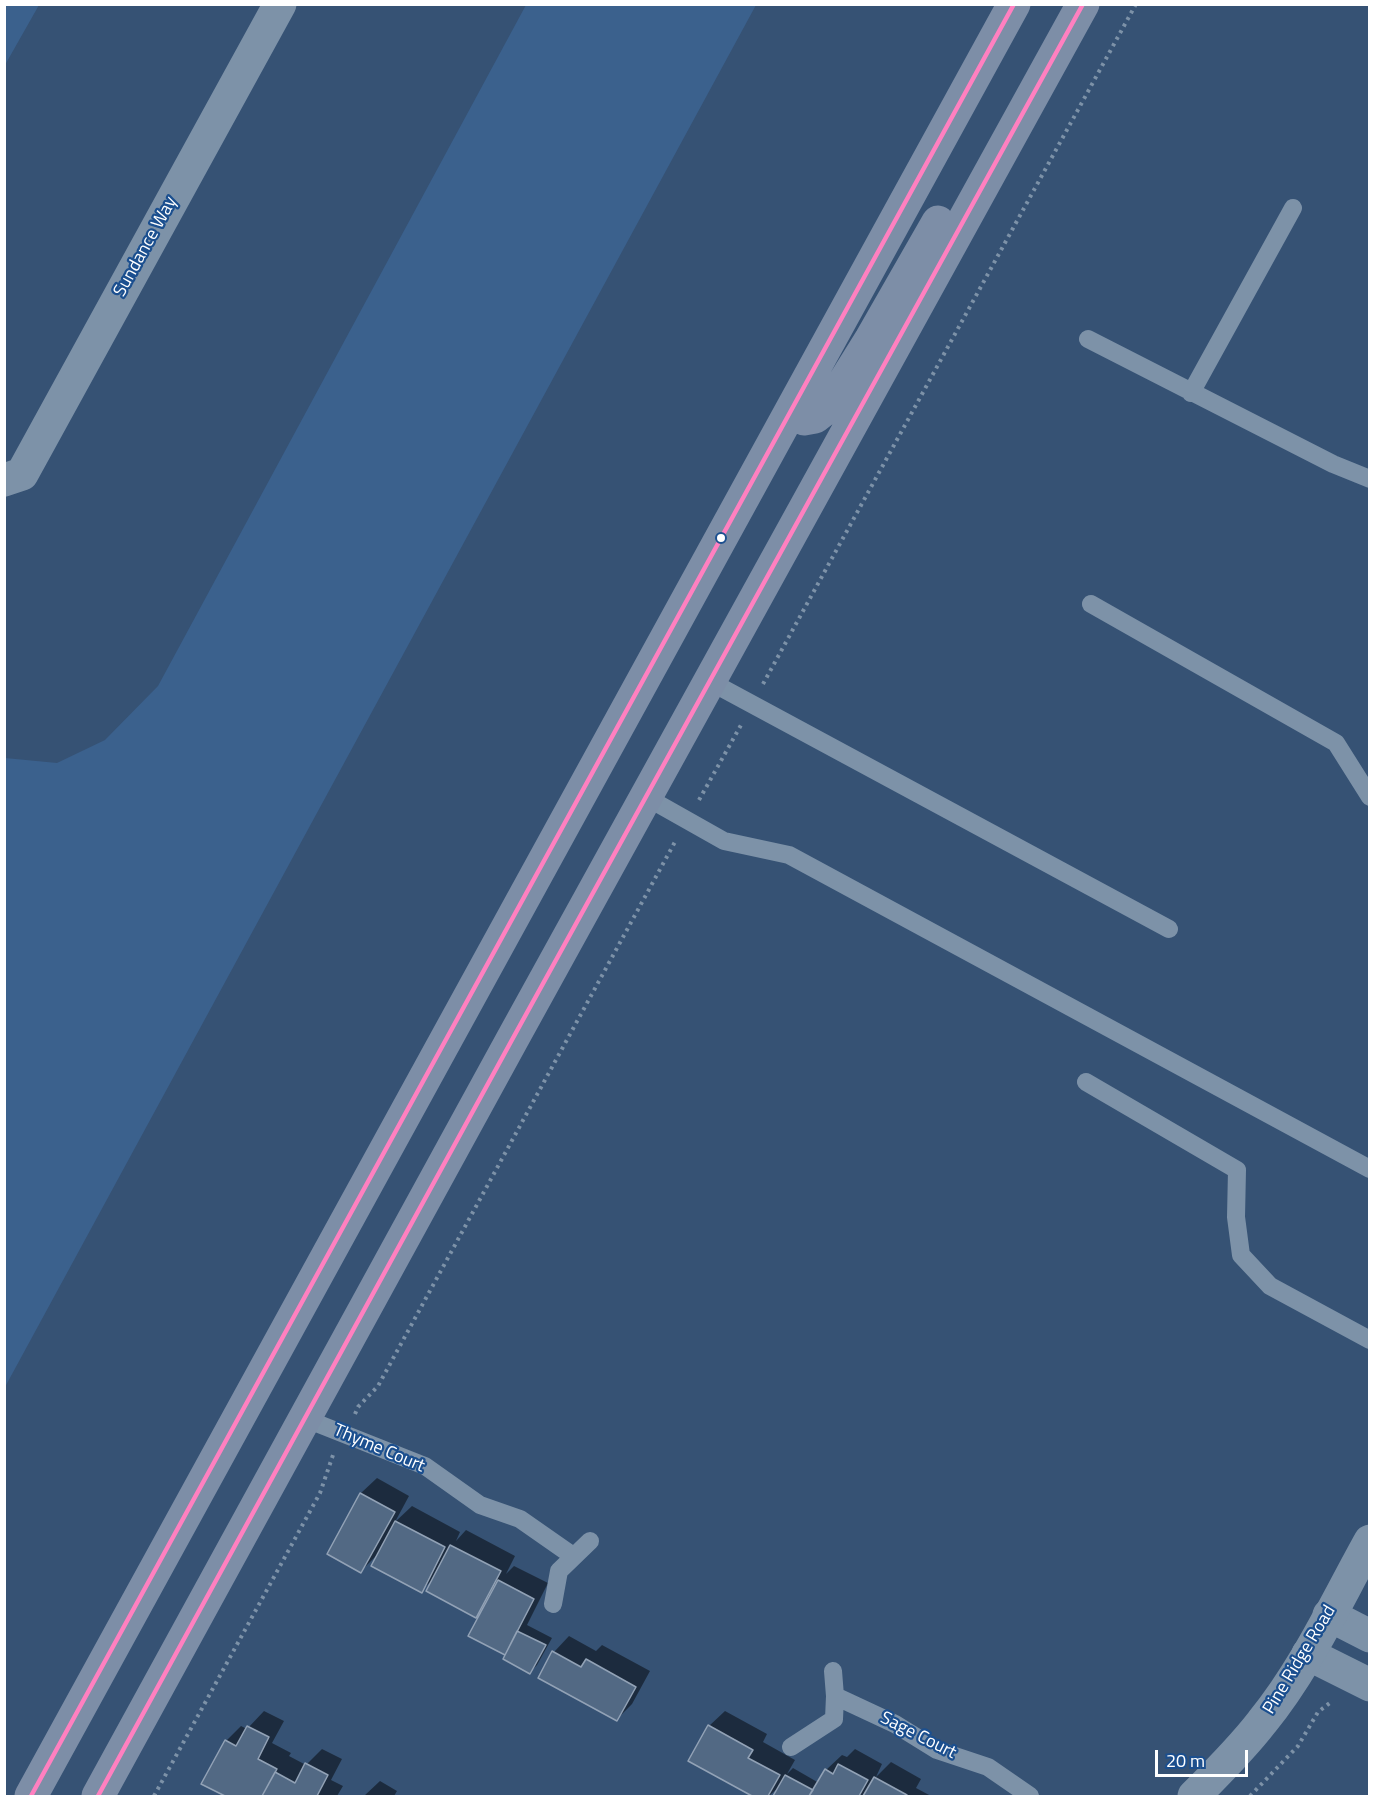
<!DOCTYPE html>
<style>
body{margin:0}
#map{position:relative;width:1374px;height:1801px;overflow:hidden;background:#365274;font-family:"Titillium Web",sans-serif}
canvas{display:block}
.frame{position:absolute;inset:0;border:6px solid #fff;pointer-events:none}
.scale{position:absolute;left:1155px;top:1750px;width:93px;height:27px;box-sizing:border-box;border:3px solid #fff;border-top:0;padding-left:8px;font-size:18px;line-height:21px;white-space:nowrap;color:#fff;-webkit-text-stroke:4px #1b4f8f;paint-order:stroke}
</style>
<div id="map">
<canvas width="1374" height="1801"></canvas>
<div class="frame"></div>
<div class="scale">20 m</div>
</div>
<script>
const context = document.querySelector('canvas').getContext('2d');
context.lineJoin = 'round';
function paint(path, color) { context.fillStyle = color; context.fill(path, 'evenodd'); }
function strokePath(path, color, width, dash) { context.strokeStyle = color; context.lineWidth = width; context.lineCap = dash ? 'butt' : 'round'; context.setLineDash(dash || []); context.stroke(path); }
function label(font, color, halo, rows, align = 'center') {
  context.font = font + ' "Titillium Web",sans-serif'; context.lineWidth = 4.5; context.setLineDash([]); context.textBaseline = 'middle'; context.strokeStyle = halo; context.fillStyle = color; for (const [text, x, y, turn = 0] of rows) {
    context.save(); context.translate(x, y); context.rotate((+turn || 0) * Math.PI / 180); context.textAlign = isNaN(turn) ? turn : align; if (halo) context.strokeText(text, 0, 0); context.fillText(text, 0, 0); context.restore();
  }
}
paint(new Path2D(`
 M5,4L39,5L5,65L4,5Z
 M526,5H756L5,1387V758L57,763L105,740L158,686Z`), '#3b618d');
paint(new Path2D(`
 M377,1478L409,1496L395,1522L412,1506L460,1532L456,1541L466,1530L515,1556L506,1574L514,1566L548,1583L527,1625L552,1638L537,1665L530,1672L510,1649L484,1607L476,1616L432,1580L421,1591L379,1553L361,1571L329,1553L361,1493Z
 M569,1636L596,1651L602,1645L650,1671L632,1704L617,1719L540,1677L554,1652Z
 M264,1711L284,1721L272,1743L291,1753L289,1756L306,1765L322,1749L342,1759L331,1780L343,1786L337,1796H228L203,1783L226,1741L241,1726L247,1729Z
 M725,1711L767,1734L763,1742L795,1760L787,1774L793,1768L819,1783L826,1770L842,1755L847,1757L855,1749L882,1764L876,1777L891,1762L921,1779L916,1788L931,1796H775L779,1787L769,1796H755L690,1760L709,1726Z
 M380,1781L397,1791L394,1796H364Z`), '#0007');
const building = new Path2D(`
 M360,1493L395,1512L361,1573L327,1554Z
 M395,1521L445,1547L422,1593L371,1566Z
 M450,1545L501,1571L476,1618L426,1591Z
 M498,1580L534,1599L505,1655L468,1636Z
 M517,1631L546,1645L530,1674L503,1659Z
 M552,1651L581,1667L586,1659L636,1687L617,1721L538,1678Z
 M708,1725L753,1750L748,1758L780,1775L768,1796H752L688,1761Z
 M247,1726L269,1737L258,1759L277,1769L262,1796H225L201,1784L225,1740L236,1746Z
 M305,1763L328,1775L317,1796H318H262L275,1772L295,1783Z
 M838,1764L868,1780L859,1796H809L825,1769L833,1774Z
 M785,1775L813,1790L809,1796H773Z
 M874,1777L907,1795L906,1796H863Z`);
paint(building, '#526984');
strokePath(building, '#92a2b6', 1.5);
strokePath(new Path2D(`
 M763,684L1136,4
 M699,800L741,725
 M355,1414L358,1407L378,1386L676,840
 M154,1796L320,1493L333,1455
 M1250,1796L1298,1746L1318,1712L1331,1702`), '#7d92a8', 4, [3, 4.5]);
strokePath(new Path2D(`
 M1088,339L1333,464L1370,479
 M1191,393L1293,208
 M1091,604L1336,743L1370,797
 M709,681L1169,929
 M646,797L724,841L789,855L1370,1169
 M1086,1082L1237,1170L1236,1217L1241,1255L1270,1286L1370,1340
 M306,1419L425,1466L480,1505L520,1519L573,1556
 M553,1604L559,1571L590,1541
 M835,1696L895,1724L937,1750L988,1767L1030,1796
 M791,1747L834,1719L835,1696L833,1671`), '#7d92a8', 18);
strokePath(new Path2D(`
 M4,480L22,474L280,4
 M1329,1615L1370,1636
 M1308,1654L1370,1685`), '#7d92a8', 33);
strokePath(new Path2D(`
 M1194,1796C1217,1773 1242,1748 1262,1722C1306,1668 1336,1602 1370,1541`), '#7d92a8', 33);
strokePath(new Path2D(`
 M791,412L804,419L815,417L824,410L833,400L871,339L938,222
 M31,1796L1014,4
 M98,1796L513,1038L1083,4`), '#7d8ea7', 33);
strokePath(new Path2D(`
 M31,1796L1014,4
 M98,1796L513,1038L1083,4`), '#ff80c0', 4.5);
for (const [x, y, r, color] of [
 [721,538,5,"#fff"]
]) { const dot = new Path2D(); dot.arc(x, y, r, 0, 2 * Math.PI); context.fillStyle = color; context.fill(dot); strokePath(dot, '#1b4f8f', 2); }
label('18px', '#fff', '#1b4f8f', [
 ["Sundance Way",146,247,-61],
 ["Thyme Court",379,1449,23],
 ["Pine Ridge Road",1300,1660,-59],
 ["Sage Court",918,1736,27]
]);
</script>
